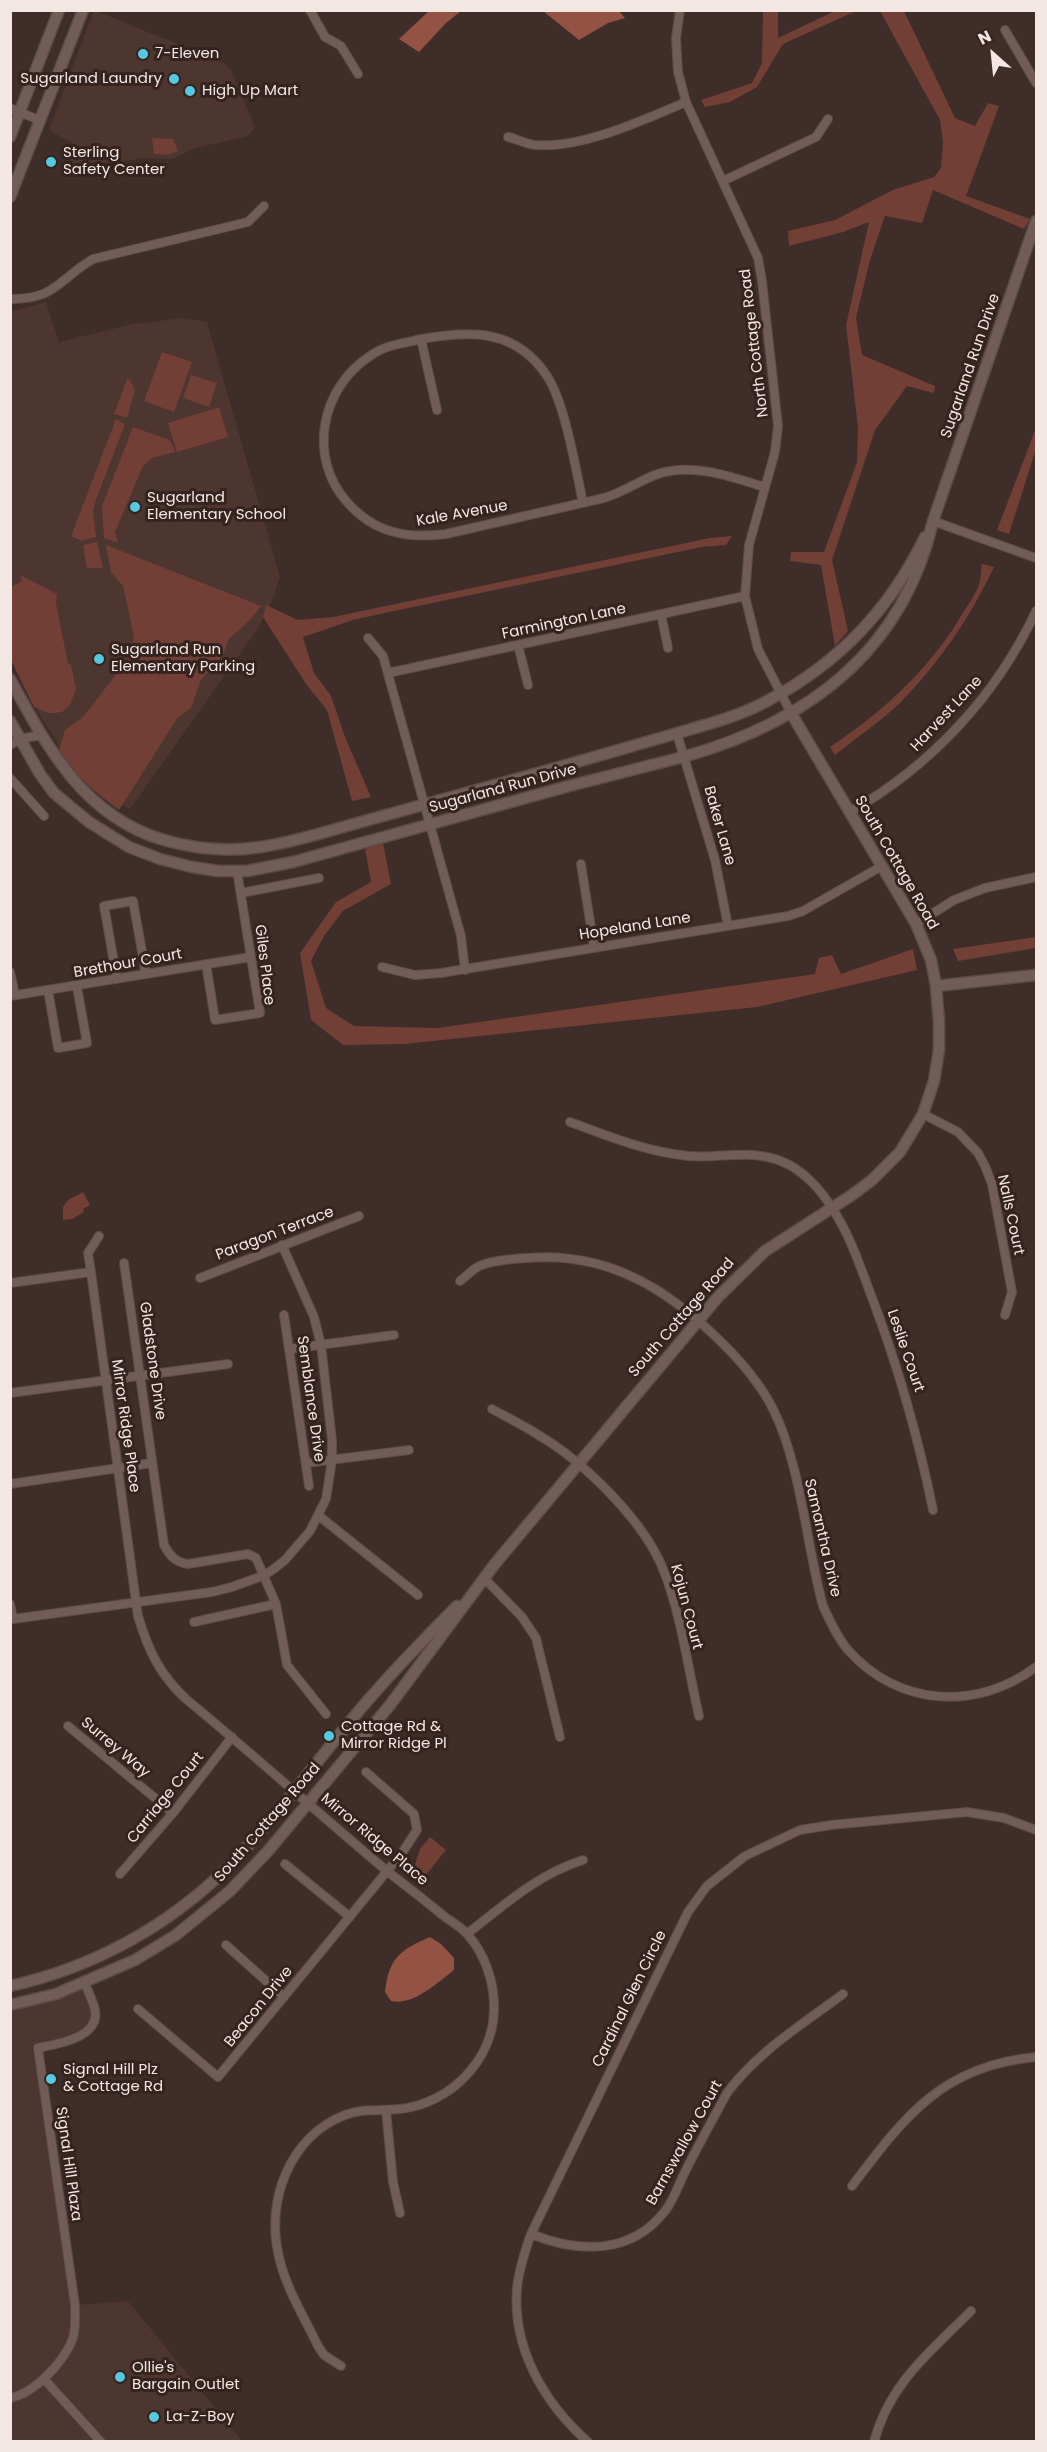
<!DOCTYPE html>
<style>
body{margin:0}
#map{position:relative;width:1047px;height:2452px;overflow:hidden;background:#3f2d29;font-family:Poppins,sans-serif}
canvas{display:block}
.frame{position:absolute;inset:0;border:12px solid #f3e7e4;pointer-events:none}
.north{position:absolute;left:963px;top:24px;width:60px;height:60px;-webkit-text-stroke:4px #352320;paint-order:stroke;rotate:333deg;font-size:16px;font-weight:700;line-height:24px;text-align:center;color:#f3e7e4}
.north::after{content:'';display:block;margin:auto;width:21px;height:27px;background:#f3e7e4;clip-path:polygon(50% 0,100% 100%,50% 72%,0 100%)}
</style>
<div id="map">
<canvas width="1047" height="2452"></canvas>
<div class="frame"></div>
<div class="north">N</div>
</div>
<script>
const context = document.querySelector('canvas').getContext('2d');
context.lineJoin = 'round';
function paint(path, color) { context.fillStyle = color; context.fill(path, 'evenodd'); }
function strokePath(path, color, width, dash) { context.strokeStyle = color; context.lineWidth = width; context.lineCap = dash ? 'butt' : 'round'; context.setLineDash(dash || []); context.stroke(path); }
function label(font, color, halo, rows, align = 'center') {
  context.font = font + ' Poppins,sans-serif'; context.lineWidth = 6; context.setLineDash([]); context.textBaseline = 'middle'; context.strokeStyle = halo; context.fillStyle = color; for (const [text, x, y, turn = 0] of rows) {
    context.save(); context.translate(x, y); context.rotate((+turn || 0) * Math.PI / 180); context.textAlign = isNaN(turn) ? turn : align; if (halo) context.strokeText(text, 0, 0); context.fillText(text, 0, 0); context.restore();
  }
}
paint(new Path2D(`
 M94,10L224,63L231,70L255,127L248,136L192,149L173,159L145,158L103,164L71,174L72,143L49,130Z
 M46,302L59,342L133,324L183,318L207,322L280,577L274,596L257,630L130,809L110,798L91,783L59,746L37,710L11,659L10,312Z
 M85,1983L95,2011L86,2031L39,2047L75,2305L128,2301L242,2441L11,2442V2005Z`), '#4d3530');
paint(new Path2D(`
 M763,11H778V38L835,11H856L783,44L757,87L730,102L705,107L701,100L752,83L762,63Z
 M880,11H904L955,118L975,126L988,103L999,106L966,196L1030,219L1024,229L933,190L922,223L885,216L870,260L856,318L862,355L935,386L934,393L907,386L875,430L832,560L848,631L835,646L821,565L790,561L791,552H824L857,462L858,427L846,325L869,222L843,232L789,246L788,231L835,220L893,190L934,177L941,168L943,142L940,120Z
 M152,138L173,139L178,151L168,155L154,154Z
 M162,352L192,362L174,412L144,401Z
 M191,375L217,383L209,407L183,398Z
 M127,379L130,380L135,390L127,418L114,414Z
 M219,407L228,437L177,452L168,423Z
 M116,419L125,424L96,500L93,511L96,537L82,541L71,536Z
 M133,427L167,439L171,442L175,452L152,458L143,466L115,532L118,543L104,538L102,506Z
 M1036,428V449L1009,534L997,530Z
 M732,536L726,545L702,547L389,612L353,620L303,637L314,673L331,696L345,737L371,797L352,801L327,710L306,684L263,617L266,605L298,620L333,617L710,538Z
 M97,542L103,568H87L83,545Z
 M106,545L261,606L250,620L229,639L223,655L201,680L191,708L178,717L119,810C96,793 74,775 59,750L65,730L83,717L128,659L134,637L123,586L111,572Z
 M982,564L994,567C970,618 939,663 900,703C880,722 856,738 835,755L830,747C884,711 932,667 964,611C969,603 975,595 978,587C981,580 981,571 982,564Z
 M20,575L57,594L56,603L68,664H71L76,689L70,705L62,712L55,713H48L34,707L11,660V587L22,581Z
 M383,843L391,884L343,911L324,936L311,961L326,1008L354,1026L438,1028L815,974L819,958L832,955L841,974L913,949L917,970L757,1007L404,1044L343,1045L311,1020L300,953L336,902L371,882L365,849Z
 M1036,937V948L958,961L953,949Z
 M83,1192L90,1205L83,1209L84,1212L72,1219L63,1220V1207L68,1200Z
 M430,1837L446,1850L425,1876L414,1868L420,1849Z`), '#713f35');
paint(new Path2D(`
 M429,11H461L446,23L419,52L399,39Z
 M543,11H619L625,18L608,23L579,40Z
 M430,1937L441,1944L454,1958V1970C437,1983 413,2006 391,2001L385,1992C389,1959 399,1950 430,1937Z`), '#945244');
const street = new Path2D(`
 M310,10L325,37L341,46L358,74
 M680,10L676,38L678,72L686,102L758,258L762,281L778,426L775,452L749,545L745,596L758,649L791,713
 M1005,30L1036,83
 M10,108L39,120
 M508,137C517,139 526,144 535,145C581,149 644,120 686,102
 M723,181L816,137L828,119
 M10,299C55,300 59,279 93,259L248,222L264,206
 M421,339L437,410
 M583,503C576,470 565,403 547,376C516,329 471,330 422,339C404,343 385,345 370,356C321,388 307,457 347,502C374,533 407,539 446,534L604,498C622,493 637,482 655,475C690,462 730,476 764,487
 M933,521L1036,558
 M661,614L668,648
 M368,638L383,656L461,936L465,970
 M518,645L528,685
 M388,673L745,596
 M677,734L715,860L728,926
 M10,745L20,739L41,735
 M10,778L44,816
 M850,812C931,766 997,695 1036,611
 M581,864L594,947
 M241,893L319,878
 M916,924L954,900L985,888L1036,877
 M206,964L215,1020L260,1013L237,871
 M382,967L415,975L441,973L788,916L803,911L882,866
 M10,972L15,995
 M117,979L104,906L133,901L146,974
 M48,990L58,1048L87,1043L77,987
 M10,996L251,957
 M923,1114L958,1132L978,1153L985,1166L992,1184L1012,1292L1005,1315
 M570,1122C608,1136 647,1152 688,1156C721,1159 751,1148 783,1162C803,1170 821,1190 832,1208C850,1235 860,1266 871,1295C898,1366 918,1436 933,1510
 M99,1236L88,1253L91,1272L138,1616C148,1650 160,1675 186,1699C254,1755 319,1814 387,1871C406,1886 426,1901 445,1917C452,1922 461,1927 467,1934C485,1953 495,1984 494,2010C493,2061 449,2104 400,2109C382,2111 363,2108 345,2115C290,2136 265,2201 279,2257C286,2288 304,2317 318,2346L324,2355L341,2366
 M124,1263L164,1545C170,1556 175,1562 188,1564L248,1554L256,1558L276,1604L287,1665L326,1714
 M200,1278L359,1216
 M460,1281C467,1276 474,1267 482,1265C495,1260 512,1259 527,1258C564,1255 603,1262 637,1279C684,1302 749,1361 773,1409C801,1465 806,1544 823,1606C830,1621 837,1637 848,1650C899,1707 977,1711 1036,1667
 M10,1283L91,1272
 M284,1315L309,1486
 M290,1349L394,1335
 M10,1393L228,1364
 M492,1409C508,1418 525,1426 540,1436C584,1462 644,1521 663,1569C681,1613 688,1669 699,1716
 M306,1463L409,1450
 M10,1484L152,1463
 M319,1516L418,1595
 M484,1578L522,1617L536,1638L560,1737
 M10,1604L13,1619L212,1592L232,1587L265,1575L275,1568L285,1560L310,1531L326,1499L332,1460V1440L321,1345L314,1317L282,1245
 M194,1622L276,1604
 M68,1726L173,1813
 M285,1864L350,1917
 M120,1874L173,1813L232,1737
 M467,1934C503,1906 538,1874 583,1860
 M226,1945L284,1997
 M138,2009L218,2077L402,1853L417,1830L414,1814L366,1772
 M386,2110L393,2182L400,2213
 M852,2186C905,2116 942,2066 1036,2057
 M531,2234C578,2253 631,2255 665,2211C674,2200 679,2183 686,2170C699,2144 713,2119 727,2093C757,2052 803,2024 843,1994
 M44,2379L101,2442
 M10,2398C35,2393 64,2362 73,2338C76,2328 75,2316 75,2305L38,2048C57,2044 100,2038 95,2010C93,2001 88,1992 85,1983
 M588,2442C544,2403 512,2348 517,2288C519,2269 525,2251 531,2234L688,1912L707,1886L745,1856L800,1830L831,1825L967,1812L1004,1818L1036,1830
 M874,2442C889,2384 930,2352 971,2311`);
const secondary = new Path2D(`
 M10,137L59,10
 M10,197L83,10
 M10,679C47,747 84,817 164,840C195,849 228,852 261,847C295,842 328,831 361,822C427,804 491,786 556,768C600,755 644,743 688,730C716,722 744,714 769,700C840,662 890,609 925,537
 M10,721L40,774L54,793L89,822L129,847L160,859L192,867L218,871H247L293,862C385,837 477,812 569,786C607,776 645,767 683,757C808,722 903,652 933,521L1036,221
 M936,986L1036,975
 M10,1986C92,1968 169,1926 228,1867C277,1817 318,1759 363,1706C393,1671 424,1639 457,1606
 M10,2005L56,1994L135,1960L176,1935L230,1891L268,1851L390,1705L494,1565L718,1297L765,1251L852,1195L872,1180L900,1152L923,1114L934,1081L939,1050V1022L936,986L931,960L916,924L791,713`);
strokePath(street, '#5b4c49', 10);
strokePath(secondary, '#5b4c49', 13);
strokePath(street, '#715c58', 8);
strokePath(secondary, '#715c58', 10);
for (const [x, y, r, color] of [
 [143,54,6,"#56c9e0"],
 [174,79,6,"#56c9e0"],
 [190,91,6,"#56c9e0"],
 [51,162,6,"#56c9e0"],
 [135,507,6,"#56c9e0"],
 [99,659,6,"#56c9e0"],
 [329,1736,6,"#56c9e0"],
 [51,2079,6,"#56c9e0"],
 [120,2377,6,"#56c9e0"],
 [154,2417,6,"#56c9e0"]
]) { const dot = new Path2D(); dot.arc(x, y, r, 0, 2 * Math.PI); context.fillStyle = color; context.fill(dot); strokePath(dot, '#352320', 2); }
label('15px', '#f3e7e4', '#352320', [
 ["7-Eleven",155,54],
 ["Sugarland Laundry",162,79,"right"],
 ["High Up Mart",202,91],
 ["Sterling",63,153],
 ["Safety Center",63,170],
 ["Sugarland",147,498],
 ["Elementary School",147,515],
 ["Sugarland Run",111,650],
 ["Elementary Parking",111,667],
 ["Cottage Rd &",341,1727],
 ["Mirror Ridge Pl",341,1744],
 ["Signal Hill Plz",63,2070],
 ["& Cottage Rd",63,2087],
 ["Ollie's",132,2368],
 ["Bargain Outlet",132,2385],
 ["La-Z-Boy",166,2417]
], 'left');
label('15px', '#f3e7e4', '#352320', [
 ["North Cottage Road",755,343,-97],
 ["Sugarland Run Drive",971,366,-71],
 ["Kale Avenue",462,514,-10],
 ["Farmington Lane",564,622,-12],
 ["Harvest Lane",947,714,-47],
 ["Sugarland Run Drive",503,789,-15],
 ["Baker Lane",719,826,74],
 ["South Cottage Road",896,863,60],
 ["Hopeland Lane",635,927,-9],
 ["Brethour Court",128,964,-10],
 ["Giles Place",264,965,83],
 ["Nalls Court",1010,1215,78],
 ["Paragon Terrace",275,1234,-21],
 ["South Cottage Road",682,1318,-49],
 ["Leslie Court",905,1351,71],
 ["Gladstone Drive",152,1361,82],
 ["Semblance Drive",310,1399,82],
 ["Mirror Ridge Place",125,1426,82],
 ["Samantha Drive",822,1538,77],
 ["Kojun Court",686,1607,75],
 ["Surrey Way",115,1748,40],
 ["Carriage Court",166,1798,-51],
 ["South Cottage Road",268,1823,-49],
 ["Mirror Ridge Place",374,1840,40],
 ["Cardinal Glen Circle",630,1999,-64],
 ["Beacon Drive",259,2007,-51],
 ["Barnswallow Court",685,2143,-61],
 ["Signal Hill Plaza",68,2164,82]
]);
</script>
